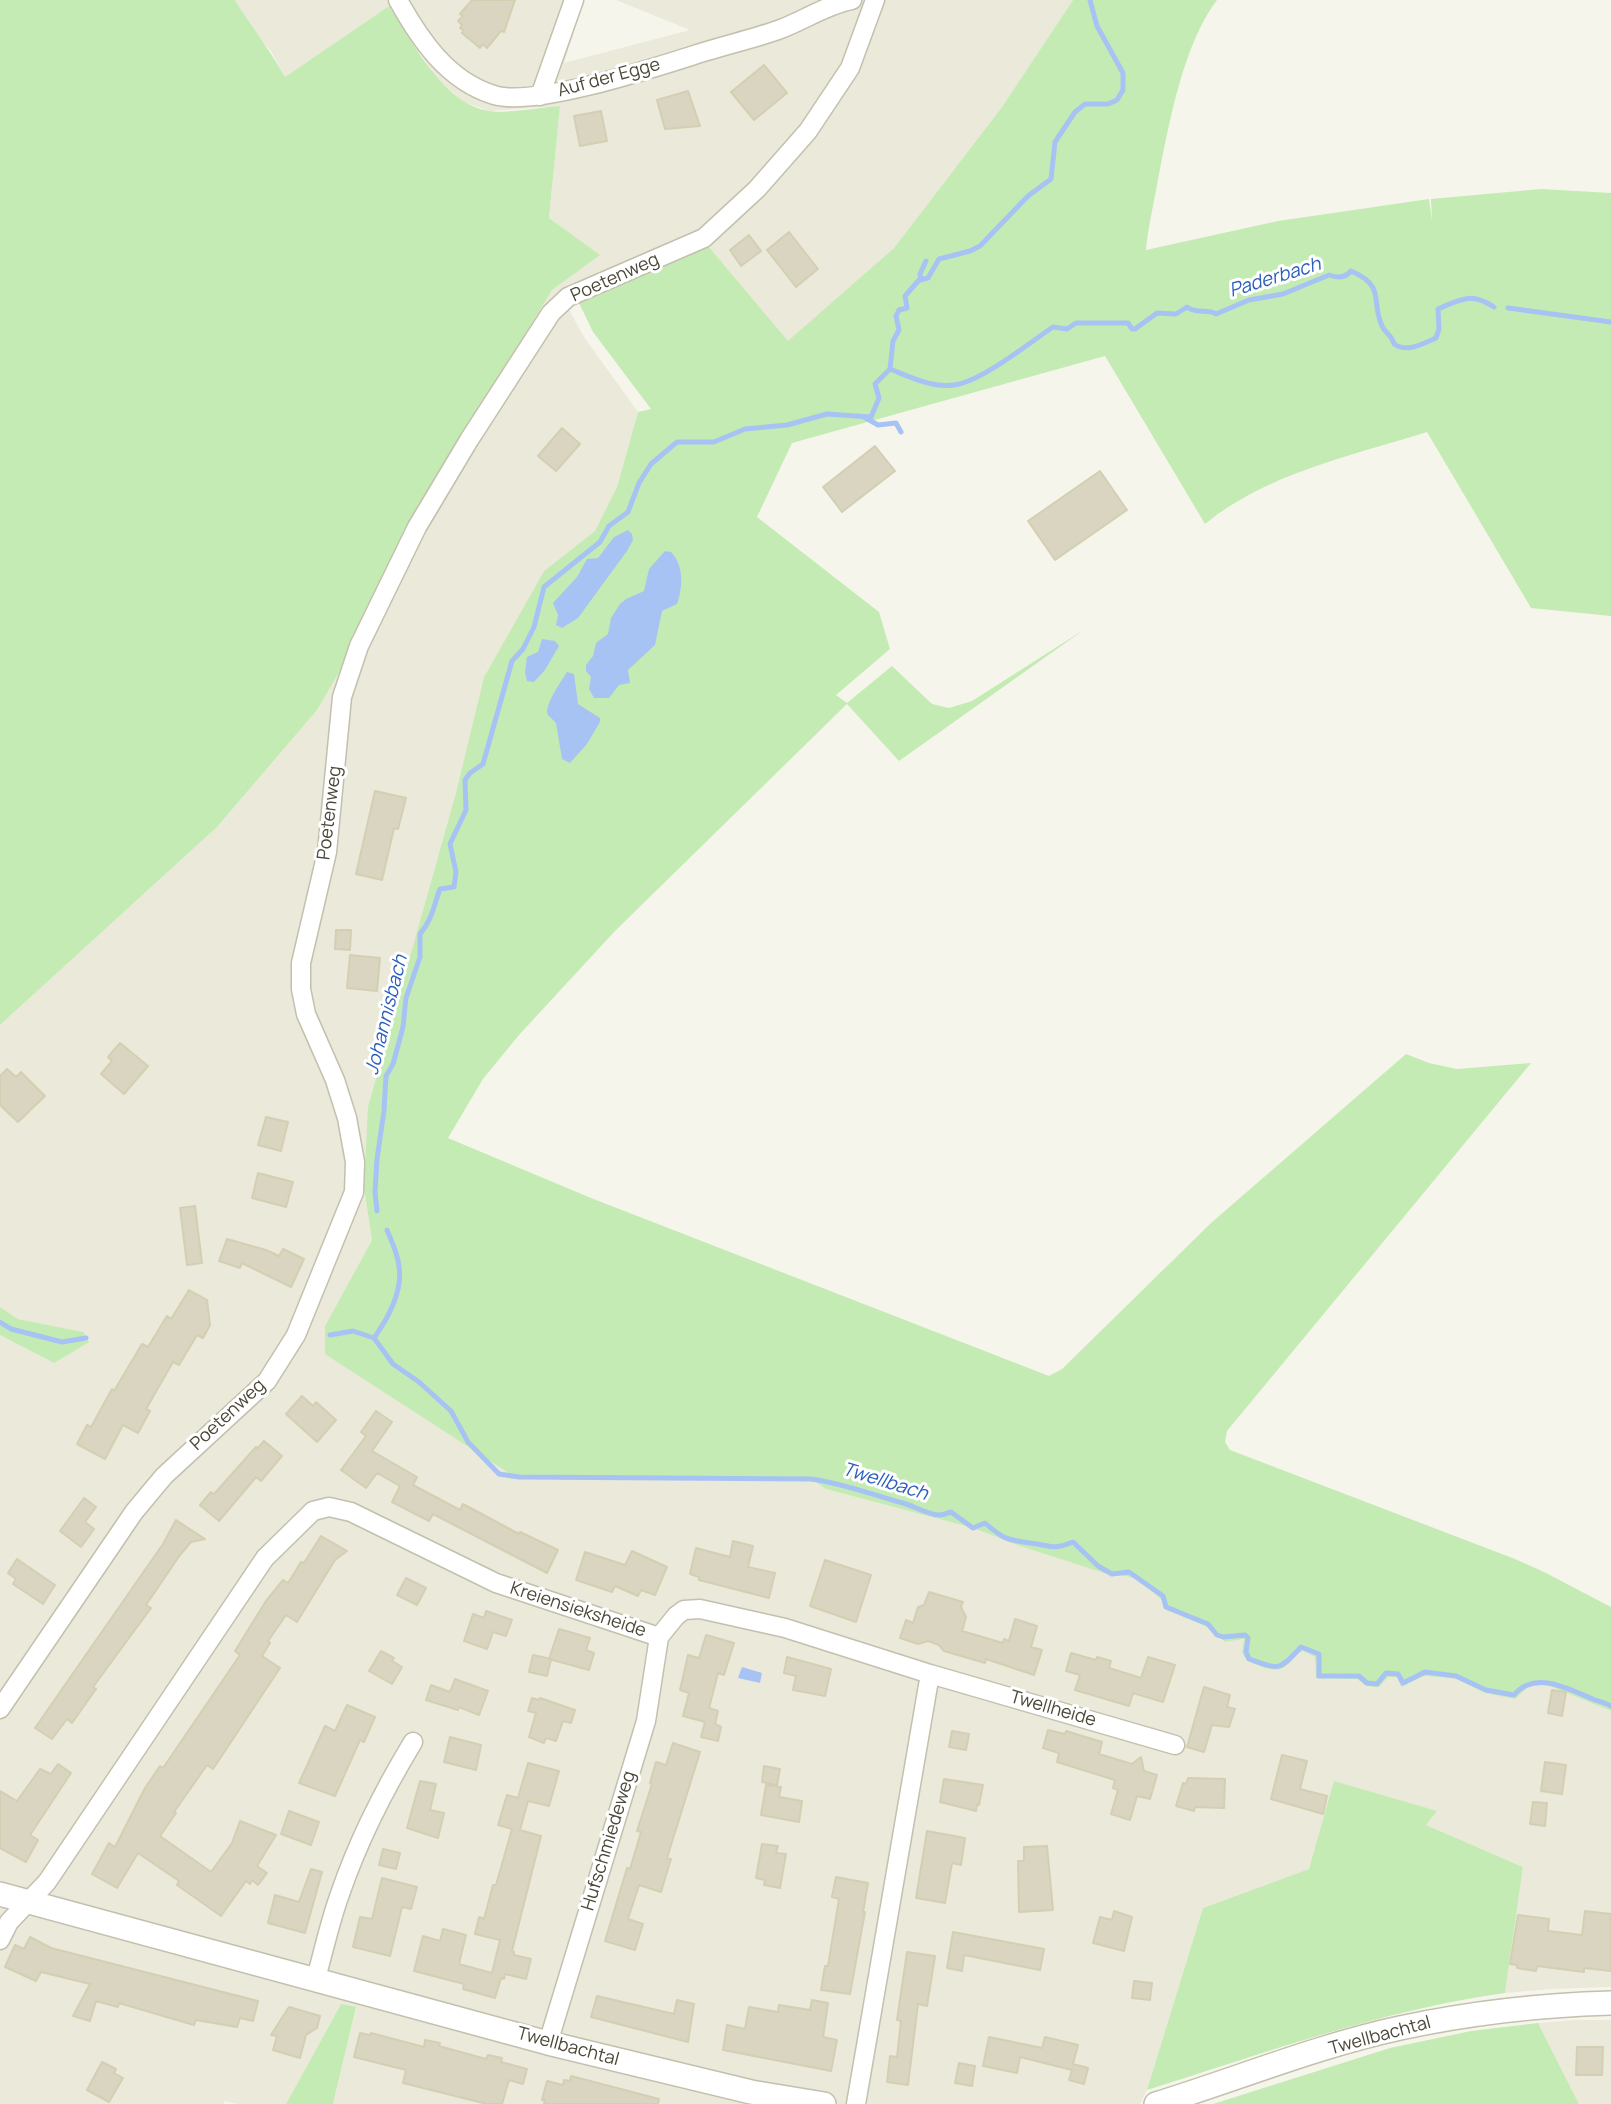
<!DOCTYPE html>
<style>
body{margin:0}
canvas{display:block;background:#f6f5ec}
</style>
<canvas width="1611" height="2104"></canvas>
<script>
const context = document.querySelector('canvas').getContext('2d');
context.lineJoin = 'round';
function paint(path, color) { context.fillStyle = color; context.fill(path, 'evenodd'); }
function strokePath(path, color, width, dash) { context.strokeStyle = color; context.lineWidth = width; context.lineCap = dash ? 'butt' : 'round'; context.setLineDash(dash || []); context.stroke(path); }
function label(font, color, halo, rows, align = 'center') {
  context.font = font + ' Manrope,sans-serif'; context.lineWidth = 6; context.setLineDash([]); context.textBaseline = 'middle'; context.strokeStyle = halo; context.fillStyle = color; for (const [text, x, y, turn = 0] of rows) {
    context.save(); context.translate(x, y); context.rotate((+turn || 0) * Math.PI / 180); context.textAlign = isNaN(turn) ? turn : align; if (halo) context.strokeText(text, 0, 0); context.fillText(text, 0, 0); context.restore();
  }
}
paint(new Path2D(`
 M235,0H584L564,63L690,30L616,0H1073L1002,107L894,248L788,342L708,246L568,308L584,337L638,412L617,487L595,531L544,571L484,677L364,1188L372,1240L325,1326L518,1479L539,1477L811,1479L826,1489L973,1528L1020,1546L1113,1576L1120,1574L1128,1576L1143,1584L1162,1600L1164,1609L1205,1626L1218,1638L1225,1642L1245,1639L1247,1661L1275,1670L1284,1668L1297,1653L1303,1651L1315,1657L1316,1678L1357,1679L1366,1686L1388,1677H1397L1401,1687L1424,1676L1454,1678L1485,1693L1531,1684L1549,1685L1611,1711V1987L1551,1989L1505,1993L1523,1867L1426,1825L1437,1811L1309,1869L1203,1908L1147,2090L1140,2104H333L356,2008L341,2004L286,2104H238L225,2101L223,2104H0V1335L54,1363L82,1332L18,1319L0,1307V1025L217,827L317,710L344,664L418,511L552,290L599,255L549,218L560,106L489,111L464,102L437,79L389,6L285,77L271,51L258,37Z
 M1576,2020H1611V2104H1579L1538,2023Z`), '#eae9da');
paint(new Path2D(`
 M0,0H235C251,26 270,50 285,77L389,6C413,42 442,103 489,111C505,114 542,107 560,106L549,218L600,255L552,290L418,511L344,664L317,710L217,827L0,1025Z
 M1073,0H1217C1182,46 1168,129 1157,185C1153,207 1148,228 1146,250L1278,221L1429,199L1432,221L1431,199L1541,189L1611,193V616L1531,608L1427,432C1351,456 1267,473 1205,524L1105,356L792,443L757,517L879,612L890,649L836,695L847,703L892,666L932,704L949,708L972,701L1085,629L899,761L847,704L615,931L519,1035L483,1079L448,1138L591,1198L1049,1376L1062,1369L1211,1223L1406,1054L1429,1063L1457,1069L1531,1063L1227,1431L1225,1442L1230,1450L1515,1559L1544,1572L1611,1607V1711L1548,1685L1531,1684L1515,1699L1485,1693L1454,1678L1424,1676L1401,1687L1397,1677H1388L1379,1687L1366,1686L1357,1679L1316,1678L1315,1657L1303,1651C1295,1654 1293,1661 1286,1666C1276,1675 1259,1665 1247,1661L1242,1652L1244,1639L1225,1642L1205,1626L1164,1609L1162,1600C1149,1589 1132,1571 1113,1576L1020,1546L973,1528L826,1489L811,1479L539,1477L518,1479L325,1354V1326L372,1240L364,1188L368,1107L456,793L484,677L544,571L595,531L617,487L638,412L651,409L593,332L579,303L708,246L788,341L894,248L1002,107Z
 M0,1307L18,1319L83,1332L89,1342L54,1363L0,1335Z
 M1334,1781L1437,1811L1426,1825L1523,1867L1505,1993C1382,2010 1265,2053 1147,2090L1203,1908L1309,1869Z
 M341,2004L356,2007L333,2104H286Z
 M1538,2023L1579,2104H1213L1390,2048L1471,2031Z`), '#c5ebb4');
paint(new Path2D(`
 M628,530L632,534L633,540L627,551L578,618L562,628L556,625L558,615L553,603L577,577L587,559L598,558L614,537Z
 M665,551L671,552C684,565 683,587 677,604L662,611L655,645L628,670L630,683L619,685L609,698H594L589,689L591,677L586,671V665L593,656L596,643L608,634L611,618L620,604L626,599L644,591L649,569Z
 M542,639L555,641L559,646L545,670L534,682L527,681L525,673L527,657L538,652Z
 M567,672L574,674L578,704L600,718V722L587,744L570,763L562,759L556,723C554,720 550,718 548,715C543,707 562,680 567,672Z
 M742,1667L762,1673L760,1683L738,1678Z`), '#a7c3f4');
strokePath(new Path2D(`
 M921,280L920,274L926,261
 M1508,308L1611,322
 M890,369C910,377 932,388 954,385C981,382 1029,343 1053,327L1067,329L1076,323H1128L1132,329H1135L1157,313L1176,314L1187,307C1198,315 1206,308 1216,314L1249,300L1283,294L1329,275C1337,278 1345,278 1351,271C1387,287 1370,300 1382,326C1385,333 1392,335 1394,344C1407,353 1422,344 1436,338L1439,329L1438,309C1461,299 1471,292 1494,307
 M864,417L878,425L896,423L901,432
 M377,1211L375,1192L377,1159L384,1111L386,1076L393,1064L403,1027L406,998L420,957V934C432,920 434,905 440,889L454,887L456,872L450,844L466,810L465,780L470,773L483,764L512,661L523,649L534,627L544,587L600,542L609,526L628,512L639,483L651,464L677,442H714L745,429L787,425L827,414L871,417L879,398L875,384L890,369L893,341L899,330L896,316L899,310L907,308L905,296L919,280L928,278L939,259L970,251L980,246L1028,196L1051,179L1055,142L1075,112L1085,104H1108L1117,100L1123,90V73L1097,26L1090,0
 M0,1322L11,1329L62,1342L86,1338
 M330,1335L353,1331L374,1338L393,1364L419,1382L451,1411L468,1442L499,1474L519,1477L811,1479C842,1483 873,1495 903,1503C914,1506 928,1515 940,1515C944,1515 947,1513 951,1512L973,1528L985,1523C1003,1539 1007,1540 1030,1543C1052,1545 1050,1551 1073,1542L1098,1566L1112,1574L1129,1572L1163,1596L1166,1607L1208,1624L1217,1635L1223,1637L1245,1635L1248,1638L1246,1652L1249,1659C1281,1670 1278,1671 1301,1647L1319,1654V1676H1359L1367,1683L1377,1684L1386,1673L1398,1674L1403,1683L1425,1672L1456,1676L1486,1690L1514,1695C1536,1669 1570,1690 1595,1700C1601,1702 1606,1703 1611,1706
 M374,1338C389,1317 405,1288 398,1261C396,1250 391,1240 387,1230`), '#a7c3f4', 5);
const building = new Path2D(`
 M472,0H515L504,32L501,31L487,48L483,44L480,48L462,33L464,31L460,28L462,25L458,21L463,16L460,14Z
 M764,65L787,93L754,120L731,92Z
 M688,91L700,126L665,129L657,100Z
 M601,111L607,141L580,146L574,116Z
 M789,232L818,269L796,287L767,250Z
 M749,235L761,251L741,266L730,250Z
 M562,428L580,444L556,471L538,456Z
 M875,446L895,471L842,512L823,487Z
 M1100,471L1127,510L1055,560L1028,521Z
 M375,791L406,798L398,829L394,828L382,880L356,874Z
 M336,930H351L350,950L335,949Z
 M350,955L380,958L377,991L347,988Z
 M120,1043L148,1066L124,1094L101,1074L112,1061L108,1057Z
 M7,1069L16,1077L21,1072L45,1096L18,1122L0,1105V1076Z
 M266,1117L288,1122L281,1151L258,1145Z
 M258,1173L293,1182L286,1207L252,1198Z
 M195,1206L202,1263L187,1265L180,1208Z
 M227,1239L266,1250L279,1256L283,1249L304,1259L291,1287L242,1263L240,1268L219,1261Z
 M189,1290L207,1300L210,1325L203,1338L197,1335L179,1365L173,1362L146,1409L150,1411L138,1433L123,1425L105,1459L77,1444L87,1425L91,1427L112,1389L114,1391L142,1344L148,1347L167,1316L171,1319Z
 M302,1396L313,1406L316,1402L336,1420L317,1442L286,1414Z
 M376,1411L392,1422L372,1451L417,1477L413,1485L460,1510L463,1504L519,1534L520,1532L558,1550L547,1573L433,1514L429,1521L392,1502L400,1486L377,1473L366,1488L341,1470L366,1436L361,1432Z
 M264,1441L282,1456L261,1481L256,1477L219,1521L200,1505L211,1492L214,1494L256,1447L258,1448Z
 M84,1498L96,1507L85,1522L94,1529L81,1547L60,1531Z
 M176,1520L205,1539L191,1542L180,1555L146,1605L151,1608L93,1687L96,1689L72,1723L67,1719L52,1739L35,1728L163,1544Z
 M321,1536L347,1551L335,1560L297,1622L286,1615L268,1641L270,1643L262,1656L280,1668L213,1769L207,1765L174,1812L176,1813L160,1836L211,1872L232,1843L240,1821L276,1835L257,1866L267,1873L258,1885L252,1880L250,1884L246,1881L221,1916L177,1885L179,1881L138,1853L117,1888L92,1874L109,1843L115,1847L145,1788L160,1766L163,1768L240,1655L235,1651L266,1601L283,1580L288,1583L301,1562L304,1563Z
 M733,1541L753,1546L748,1567L775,1573L769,1598L699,1580V1577L690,1574L696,1548L730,1557Z
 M632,1551L667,1567L655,1595L641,1590L638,1596L615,1586L612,1592L576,1580L585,1552L625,1565Z
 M17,1559L55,1585L43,1604L13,1584L16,1579L8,1573Z
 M825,1560L871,1575L856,1622L810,1606Z
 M406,1578L426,1588L417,1605L397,1595Z
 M929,1592L963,1602L961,1607L966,1617L962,1631L1003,1643L1004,1639L1009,1641L1015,1619L1037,1626L1031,1647L1042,1650L1034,1675L986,1659L985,1663L944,1651L939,1645L928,1641L918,1644L900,1638L906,1620L913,1623L918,1607L924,1605Z
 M486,1611L512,1620L506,1636L493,1632L487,1649L464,1641L473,1614L484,1618Z
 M559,1629L590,1638L586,1650L594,1653L589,1670L549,1659Z
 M706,1635L734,1643L724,1675L718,1673L709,1708L718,1711L715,1724L721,1727L718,1741L701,1737L705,1722L683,1716L689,1693L680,1690L688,1655L699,1658Z
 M381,1651L394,1658L392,1661L402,1667L392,1684L369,1671Z
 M1071,1653L1096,1660L1097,1657L1111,1661L1109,1668L1141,1678L1148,1657L1175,1665L1163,1702L1133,1693L1129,1706L1075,1690L1080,1675L1066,1671Z
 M533,1655L551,1659L547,1676L529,1672Z
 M787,1657L831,1669L825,1696L793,1690L796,1676L784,1673Z
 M455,1679L488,1691L479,1715L459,1707L458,1710L426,1700L431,1685L450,1692Z
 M1204,1687L1230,1695L1227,1707L1235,1709L1229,1727L1212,1725L1204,1752L1187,1747Z
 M1552,1690L1566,1692L1562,1716L1548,1713Z
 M532,1698L539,1700L540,1698L575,1710L571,1723L563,1721L556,1741L546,1738L544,1743L529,1737L536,1713L528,1711Z
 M347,1705L375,1717L364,1742L360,1740L335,1796L299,1783L325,1726L335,1731Z
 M1048,1730L1065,1734L1066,1731L1102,1742L1099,1754L1132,1764L1141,1757L1144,1771L1157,1775L1150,1799L1137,1796L1130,1820L1111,1814L1118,1790L1113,1788L1115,1780L1057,1762L1059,1753L1043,1748Z
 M952,1731L969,1734L966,1750L949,1747Z
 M450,1737L481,1745L476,1770L444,1762Z
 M673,1743L700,1752L667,1858L671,1859L661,1892L639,1885L628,1919L643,1924L635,1950L605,1941L627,1868L630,1869L641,1832L637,1831L652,1784L650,1783L656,1762L666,1765Z
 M1282,1755L1307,1761L1300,1789L1327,1796L1323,1814L1271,1799Z
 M1545,1762L1566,1765L1562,1794L1541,1791Z
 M528,1763L559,1771L549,1806L528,1801L520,1830L541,1836L512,1951L514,1952V1955L531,1959L526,1979L505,1974L504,1979L501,1978L495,1998L463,1989L464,1984L414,1971L423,1936L440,1941L443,1929L466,1935L459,1964L492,1973L500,1940L475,1934L479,1917L484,1919L493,1885H496L512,1829L498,1825L507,1795L518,1798Z
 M58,1764L71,1773L30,1835L38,1840L26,1862L0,1848V1791L17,1801L40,1769L51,1774Z
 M764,1766L780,1769L777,1785L762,1782Z
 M1188,1778L1225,1779L1224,1808L1195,1807L1194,1811L1176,1806L1183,1783L1186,1784Z
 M944,1779L983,1785L979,1805L977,1804L976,1811L940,1802Z
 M420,1781L436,1784L430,1810L444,1813L438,1838L407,1828Z
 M766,1785L781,1787L779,1797L802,1801L799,1822L761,1815Z
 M1533,1802L1547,1803L1545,1826L1530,1824Z
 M289,1811L319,1822L311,1845L281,1834Z
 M927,1831L965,1838L961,1865L952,1863L945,1903L916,1898Z
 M762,1844L778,1846L776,1853L786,1854L780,1888L764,1885L765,1880L756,1878Z
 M1047,1846L1053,1910L1019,1912L1018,1861H1024V1847Z
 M383,1849L400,1853L396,1869L379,1865Z
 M311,1869L322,1872L305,1933L268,1923L275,1895L299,1902Z
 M836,1877L868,1883L863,1912H865L850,1994L821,1990L825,1966H828L839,1899L832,1897Z
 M382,1878L417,1887L411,1909L402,1907L390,1956L353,1947L360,1917L372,1919Z
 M1114,1911L1132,1917L1124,1951L1093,1943L1100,1917L1112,1920Z
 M1585,1911L1611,1914V1971L1584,1968V1972L1537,1966L1536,1971L1517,1968V1965L1510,1964L1518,1915L1549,1919L1548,1931L1582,1935Z
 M953,1932L1044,1949L1040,1970L964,1955L962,1971L947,1968Z
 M30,1937L51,1948L258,2001L253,2021L240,2018L237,2027L196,2020L194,2025L119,2003L118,2007L96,2001L90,2021L73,2016L90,1984L41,1972L36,1981L5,1967L15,1945L24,1949Z
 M907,1952L935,1956L927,2006L918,2004L908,2085L887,2082L890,2056L897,2057L901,2021L897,2020Z
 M1134,1981L1152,1983L1150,2000L1132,1998Z
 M597,1996L674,2014L677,2000L694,2004L688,2042L591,2017Z
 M812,2000L828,2003L823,2037L837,2040L831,2071L723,2050L727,2025L745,2029L749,2007L778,2012L779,2005L810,2010Z
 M289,2007L320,2016L317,2028L306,2035L300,2058L273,2050L277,2036L271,2035Z
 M360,2033L370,2035L371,2033L424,2047L425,2040L440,2043L439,2046L486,2059L488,2055L502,2058L501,2062L527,2069L523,2084L509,2080L502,2104H487L403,2083L406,2070L354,2057Z
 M989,2037L1042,2048L1045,2037L1078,2045L1073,2064L1088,2068L1084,2084L1069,2080L1072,2070L1020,2057L1017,2073L983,2066Z
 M1577,2047H1603L1602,2075H1576Z
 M102,2062L116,2069L114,2073L123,2078L109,2102L87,2090Z
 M959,2063L975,2066L972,2086L955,2083Z
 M571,2076L659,2099L658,2104H544L545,2100H542L547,2081L563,2085L564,2080L570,2081Z`);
paint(building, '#d9d5c0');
strokePath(building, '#d4cfb3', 2);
const minor = new Path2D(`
 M398,0C420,40 448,81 494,95C535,108 662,65 707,51C730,44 755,38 778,30C803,21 826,5 852,0
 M540,96L574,0
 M930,1674L1175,1745
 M0,1709L134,1512L164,1476L267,1381L296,1335L354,1192L355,1162L347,1118L335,1080L306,1014L301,989V963L327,852L342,697L359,646L417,527L469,440L551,313L568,297L704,238L757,189L808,131L850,68L875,0
 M0,1940L9,1922L47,1882L265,1558L313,1511L329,1507L351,1512L496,1583L659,1637L676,1616L684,1610L700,1609L785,1628L930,1674L856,2104
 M316,1978C324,1950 330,1921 340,1894C358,1841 384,1790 413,1742
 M548,2043L646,1721L659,1637`);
const tertiary = new Path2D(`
 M0,1894L548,2043L751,2092L824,2104
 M1156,2104C1237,2079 1317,2046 1400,2028C1470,2013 1539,2005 1611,2003`);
strokePath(minor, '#c3c0ad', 21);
strokePath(tertiary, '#c3c0ad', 26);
strokePath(minor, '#fff', 18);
strokePath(tertiary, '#fff', 23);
label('18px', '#4b4839', '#fff', [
 ["Auf der Egge",609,78,-15],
 ["Poetenweg",615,278,-24],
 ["Poetenweg",330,813,-83],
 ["Poetenweg",228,1415,-43],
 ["Kreiensieksheide",578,1610,18],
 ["Twellheide",1053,1709,16],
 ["Hufschmiedeweg",609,1841,-73],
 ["Twellbachtal",1380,2036,-15],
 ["Twellbachtal",568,2047,15]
]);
label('italic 19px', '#2b5ebe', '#fff', [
 ["Paderbach",1275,278,-17],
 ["Johannisbach",387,1015,-76],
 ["Twellbach",885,1482,17]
]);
</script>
